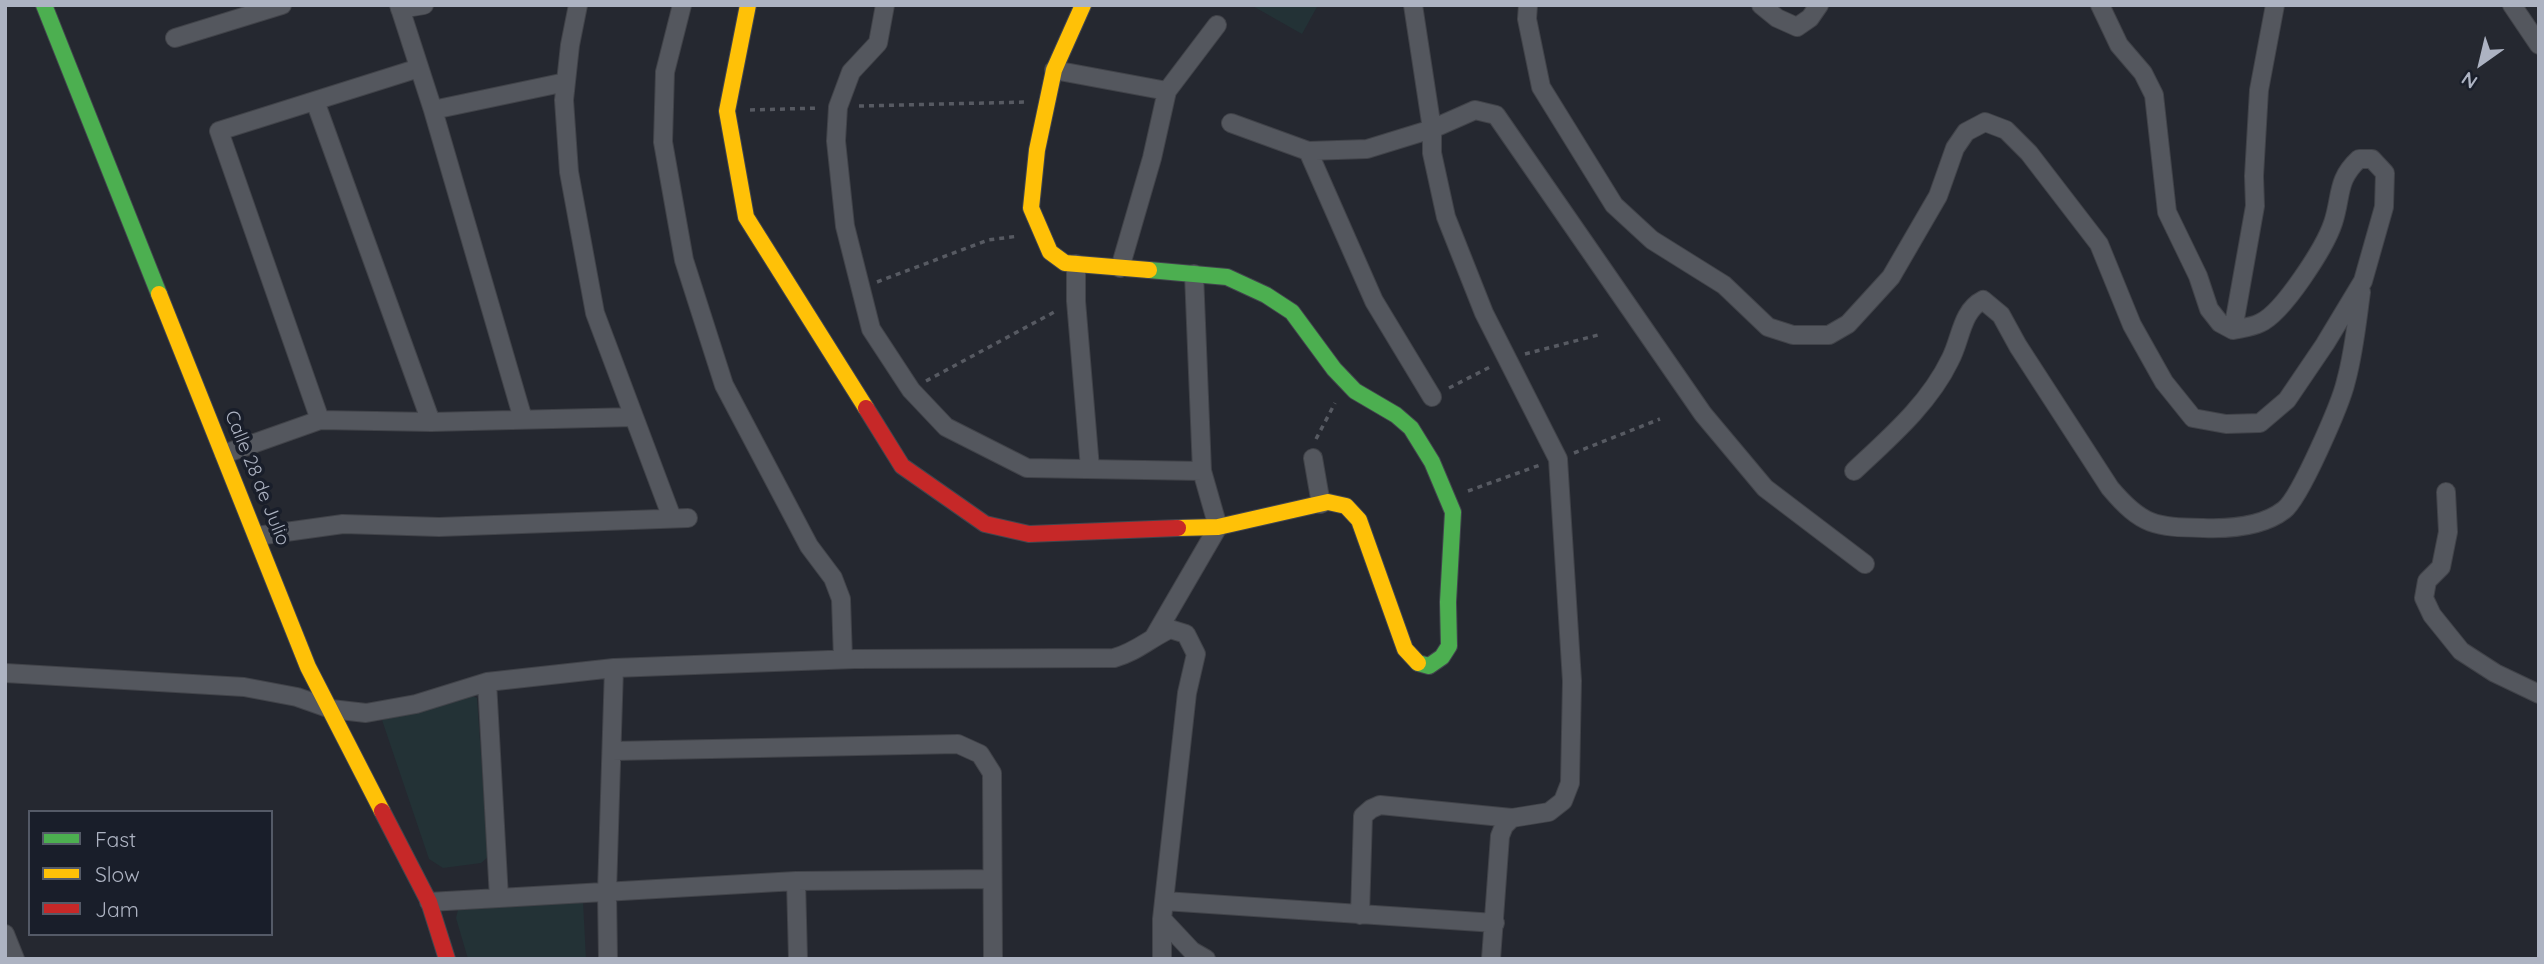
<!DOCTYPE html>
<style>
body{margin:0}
#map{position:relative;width:2544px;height:964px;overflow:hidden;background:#252830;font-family:Quicksand,sans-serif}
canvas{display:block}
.frame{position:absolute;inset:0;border:7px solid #adb3c2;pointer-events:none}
.legend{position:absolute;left:28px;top:810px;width:245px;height:126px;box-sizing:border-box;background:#191e2a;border:2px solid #545a67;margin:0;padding:9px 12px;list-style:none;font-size:21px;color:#adb3c2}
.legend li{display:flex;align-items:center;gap:14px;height:35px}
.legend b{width:35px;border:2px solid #545a67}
.north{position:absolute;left:2446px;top:28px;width:70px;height:70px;-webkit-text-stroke:5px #191e2a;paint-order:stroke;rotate:214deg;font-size:19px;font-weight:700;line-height:28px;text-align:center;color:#adb3c2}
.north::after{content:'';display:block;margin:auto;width:24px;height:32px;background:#adb3c2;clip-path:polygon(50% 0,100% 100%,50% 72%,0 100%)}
</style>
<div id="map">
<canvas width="2544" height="964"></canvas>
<div class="frame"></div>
<ul class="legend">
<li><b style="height:9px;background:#4caf50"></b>Fast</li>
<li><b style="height:9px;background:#ffc107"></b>Slow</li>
<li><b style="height:9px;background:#c62828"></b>Jam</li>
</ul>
<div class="north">N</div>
</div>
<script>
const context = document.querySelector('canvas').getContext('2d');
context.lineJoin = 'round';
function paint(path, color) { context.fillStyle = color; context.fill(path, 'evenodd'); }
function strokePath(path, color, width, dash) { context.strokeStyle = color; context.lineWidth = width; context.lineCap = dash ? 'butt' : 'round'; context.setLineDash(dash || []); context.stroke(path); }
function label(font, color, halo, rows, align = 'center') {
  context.font = font + ' Quicksand,sans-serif'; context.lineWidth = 7; context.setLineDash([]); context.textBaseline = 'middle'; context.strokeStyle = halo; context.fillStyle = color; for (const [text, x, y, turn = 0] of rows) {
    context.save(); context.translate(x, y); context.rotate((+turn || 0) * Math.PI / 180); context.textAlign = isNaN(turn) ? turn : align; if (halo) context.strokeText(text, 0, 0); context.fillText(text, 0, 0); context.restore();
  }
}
paint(new Path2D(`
 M1251,5H1318L1302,34Z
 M472,696L477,698L488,857L481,863L443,868L429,859L382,720Z
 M583,901L586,959H468L456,918L458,910Z`), '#233236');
const street = new Path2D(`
 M399,5L433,110L523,419
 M578,5L570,45L564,100L569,172L595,313L672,518
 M682,5L665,72L663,142L684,260L724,385L809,546L833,578L841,599L843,659
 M885,5L878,43L851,72L838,107L836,141L845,226L871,329L911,390L946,427L1027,468L1202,471L1218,527L1154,637
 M1413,5L1432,129V153L1446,217L1484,313L1558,459L1572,681L1570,783L1563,801L1549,812L1512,818L1504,826L1500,836L1491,959
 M1528,5L1527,19L1541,87L1614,205L1652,240L1724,285L1768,327L1793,335H1829L1848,324L1891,277L1938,196L1955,148L1966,132L1985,122L2006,130L2029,153L2099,244L2132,325L2164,382L2193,418L2226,424L2260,423L2287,400L2325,344L2363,281L2384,207L2385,173L2372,159H2359C2336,180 2342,196 2333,223C2325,247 2283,313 2260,323C2252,327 2242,328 2233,330L2220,323L2209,309L2198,276L2167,212L2154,95L2143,73L2119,45L2100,5
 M1761,5L1777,18L1797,27L1810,18L1819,5
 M2512,5L2539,45
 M400,9L424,5
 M175,38L282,5
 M1054,70L1167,91
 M315,101L431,422
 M433,110L566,82
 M1231,123L1308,151L1367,149L1432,129L1475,110L1496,115L1703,414L1765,488L1865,564
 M1308,151L1374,301L1432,397
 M1076,264V301L1090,468
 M1120,268L1152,158L1167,91L1217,25
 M1194,274L1202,471
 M2233,330L2255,206L2254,176L2259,90L2275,5
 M320,420L219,131L419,68
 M224,454L320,420L431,422L634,417
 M1313,458L1321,504
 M1854,471C1889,438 1929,404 1950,360C1961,340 1961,311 1983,300L2001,315L2018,346L2110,488C2142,526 2155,527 2203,528C2229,529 2262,527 2284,510C2300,498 2341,403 2346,381C2354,352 2357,321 2361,292
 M2446,492L2448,532L2441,567L2427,581L2424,598L2432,615L2461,651L2495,673L2539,694
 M257,536L343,524L439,527L688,518
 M5,673L244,687L297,697L331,709L366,713L416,704L487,682L614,668L855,659L1114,658C1136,652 1149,639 1170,629L1186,634L1196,654L1187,693L1162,919V959
 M487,682L499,898
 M612,751L958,744L980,754L992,773L993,959
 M796,881L798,959
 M1164,901L1495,923
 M429,902L796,881L992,879
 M1360,915L1363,816L1371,809L1380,805L1512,818
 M1162,919L1192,951L1206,959
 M5,934L15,959
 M608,959L607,892L614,668`);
const fast = new Path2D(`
 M44,5L159,294
 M1149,270L1227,277L1266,295L1292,312L1334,369L1355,391L1396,415L1411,428L1432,462L1453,512L1448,602L1449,646L1442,657L1429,666L1418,663`);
const slow = new Path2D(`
 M748,5L727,111L746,217L866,408
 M1083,5L1054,70L1037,150L1031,208L1050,252L1065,263L1149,270
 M159,294L308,667L382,811
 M1178,528L1218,527L1328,502L1346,506L1359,520L1405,649L1418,663`);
const jam = new Path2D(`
 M866,408L902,466L985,524L1029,534L1178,528
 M382,811L429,902L447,959`);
strokePath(street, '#414349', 20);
strokePath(fast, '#42454d', 18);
strokePath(slow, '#42454d', 18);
strokePath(jam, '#42454d', 18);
strokePath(new Path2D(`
 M859,106L1026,102
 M750,110L820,108
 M877,282L988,240L1019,236
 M1525,354L1598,335
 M926,381L1058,310
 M1449,388L1492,366
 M1316,439L1335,403
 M1574,453L1660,419
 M1468,491L1540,465`), '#575a62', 3.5, [5, 5]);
strokePath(street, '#54575e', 18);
strokePath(fast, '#4caf50', 16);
strokePath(slow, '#ffc107', 16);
strokePath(jam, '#c62828', 16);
label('19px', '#adb3c2', '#191e2a', [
 ["Calle 28 de Julio",257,478,68]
]);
</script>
